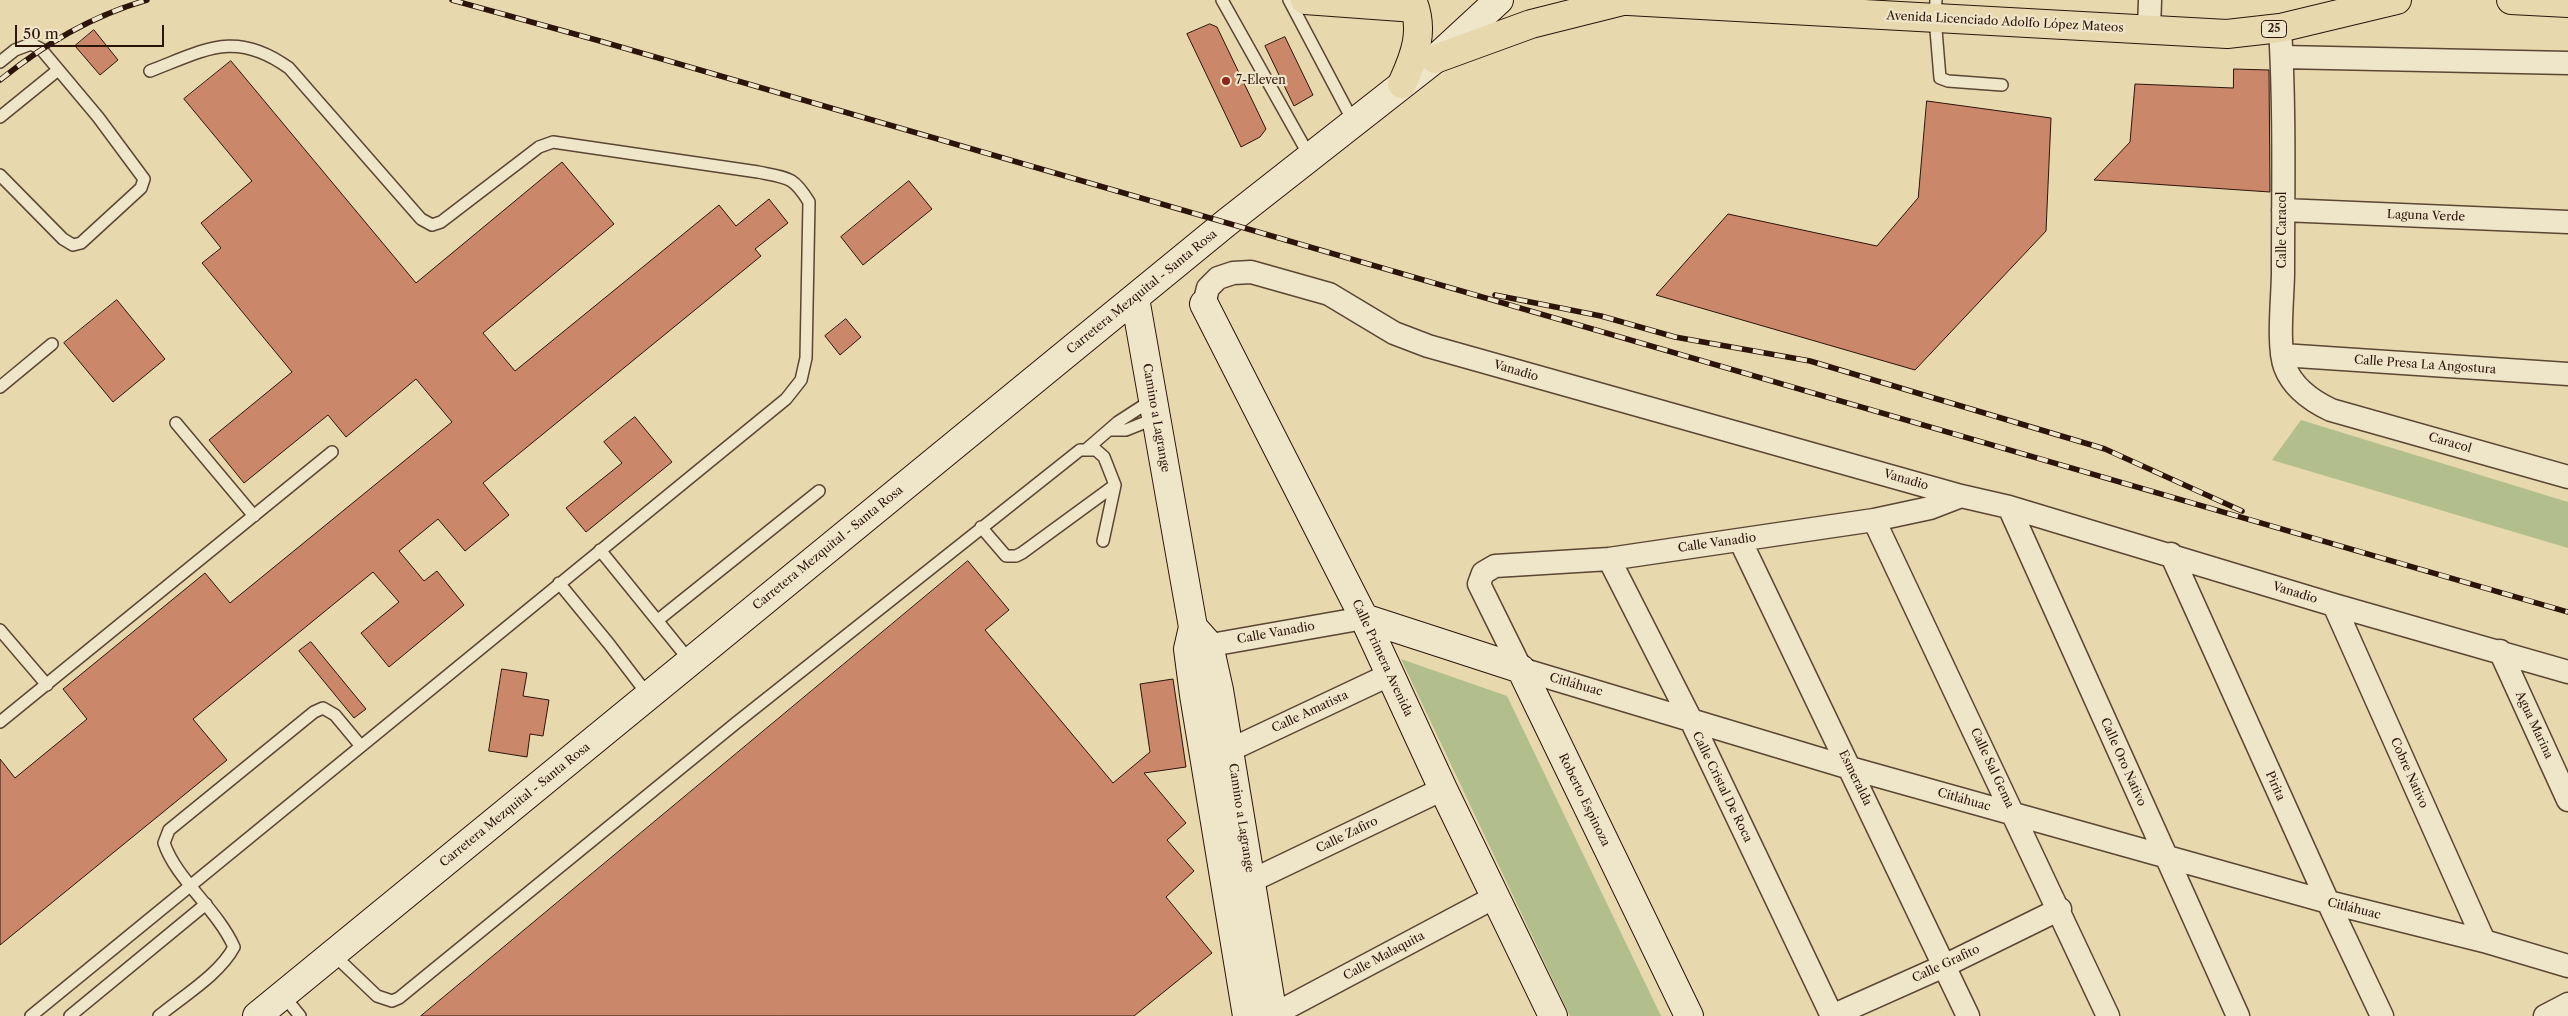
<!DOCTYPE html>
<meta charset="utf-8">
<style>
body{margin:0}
#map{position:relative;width:2568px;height:1016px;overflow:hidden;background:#e7d8ae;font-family:"Libre Caslon Text",serif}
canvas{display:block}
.scale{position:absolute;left:15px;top:25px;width:149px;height:22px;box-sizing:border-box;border:2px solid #2c140a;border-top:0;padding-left:6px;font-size:15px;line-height:18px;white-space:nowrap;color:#2c140a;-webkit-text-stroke:4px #efe6ca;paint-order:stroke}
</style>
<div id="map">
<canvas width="2568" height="1016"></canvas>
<div class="scale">50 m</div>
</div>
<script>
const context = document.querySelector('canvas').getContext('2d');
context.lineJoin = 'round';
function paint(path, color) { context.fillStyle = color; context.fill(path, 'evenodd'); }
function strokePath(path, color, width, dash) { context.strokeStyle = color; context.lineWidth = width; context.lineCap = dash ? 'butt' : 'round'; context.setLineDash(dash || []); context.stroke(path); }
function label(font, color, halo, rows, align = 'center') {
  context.font = font + ' "Libre Caslon Text",serif'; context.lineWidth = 4.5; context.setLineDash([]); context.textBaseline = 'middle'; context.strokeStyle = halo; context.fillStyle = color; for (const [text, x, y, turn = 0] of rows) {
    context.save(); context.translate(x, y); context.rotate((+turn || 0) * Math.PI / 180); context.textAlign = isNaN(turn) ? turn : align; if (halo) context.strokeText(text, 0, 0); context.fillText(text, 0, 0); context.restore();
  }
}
paint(new Path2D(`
 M2301,420L2568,502V548L2272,460Z
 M1401,659L1507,696L1661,1016H1570Z`), '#b2bf8d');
const building = new Path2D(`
 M1210,24L1217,27L1266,129L1260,137L1241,147L1187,34Z
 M94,30L118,60L100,75L75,46Z
 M1285,37L1313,95L1294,106L1265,46Z
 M231,61L416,283L562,162L614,224L483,333L515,371L719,205L736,226L769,199L788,223L755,249L761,256L483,483L509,515L465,551L438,519L399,551L424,581L437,571L464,605L389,667L361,633L399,602L373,572L193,719L227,760L0,945V759L15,778L87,719L63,689L205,573L230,603L452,422L416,379L346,437L328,415L244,483L209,440L292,372L202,263L221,248L201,223L252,181L184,99Z
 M2234,69L2269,70L2270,192L2094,180L2130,142L2135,84L2233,88Z
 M1927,101L2051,118L2046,231L1915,370L1656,295L1728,214L1877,246L1918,198Z
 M909,181L932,209L863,265L841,237Z
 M117,300L165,359L113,402L64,343Z
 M846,319L861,337L840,355L825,336Z
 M635,417L672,462L586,532L566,508L622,463L604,442Z
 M968,561L1009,610L985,630L1113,783L1150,752L1140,684L1173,679L1186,767L1144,773L1186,823L1167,840L1194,871L1166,897L1212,953L1134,1016H421Z
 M311,642L366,709L354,718L299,651Z
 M502,669L527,673L523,696L549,700L543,736L530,734L527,757L489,751Z`);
paint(building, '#ca8769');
strokePath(building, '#2c140a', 1);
const lane = new Path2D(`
 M1222,0L1310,157
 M1289,0L1354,123
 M1936,0L1935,18L1940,78L1948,81L2002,85
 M0,62L15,50L31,44L41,49L98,117L144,179L141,188L81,243L73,245L63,239L0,175
 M0,117L58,70
 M0,387L52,344
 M176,423L254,516
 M1112,430H1126L1156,418
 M1088,448L1118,422L1152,400
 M1103,541L1115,485
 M600,550L690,661
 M559,583L609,644L648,695
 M658,620L819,491
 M0,630L47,685
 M0,722L332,452
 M333,954L377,996L392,1001L399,998L736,723L1080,450H1096L1104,457L1115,485L1022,553L1016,556H1006L981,527
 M283,995L300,1016
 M31,1016L786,399L801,380L806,358L809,202C793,176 788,178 758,172L553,142L539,147L441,222L432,225L421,219L289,68C235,29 205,50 150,71
 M70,1016L206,904
 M159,1016C183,996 219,975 234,947C217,909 176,879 164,843L169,830L314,712L323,708L335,715L360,745`);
const street = new Path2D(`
 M2280,28C2285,109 2283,191 2283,272C2283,296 2277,346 2285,367C2293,388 2312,401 2331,410L2568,477
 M2149,30L2150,0
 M2282,57L2568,63
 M2283,210L2568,222
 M1204,304L1208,288L1218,278L1233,273L1251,272L1329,294L1394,333L1428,346L1961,496L2009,507L2334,605L2568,672
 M2282,355L2568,374
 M1961,496L1930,508L1874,520L1609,559L1495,566L1483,573L1479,584L1521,669L1850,768L2328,902L2484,941L2568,966
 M2009,507L2238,1016
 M1874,520L2108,1016
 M1740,540L1968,1016
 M2171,554L2328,902L2382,1016
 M1609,559L1690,718L1832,1016
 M2334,605L2484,941
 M1194,648L1364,618
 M2500,651L2568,800
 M1230,750L1389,675
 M1251,881L1443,789
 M1257,1016L1273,1015L1495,897
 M1832,1016L1944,966L2060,909
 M2545,1016L2568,1004`);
const secondary = new Path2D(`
 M1135,298L1193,627L1188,649L1194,695L1247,1016
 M1204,304L1364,618L1443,789L1553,1016
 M1364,618L1521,669L1689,1016
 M1193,627L1209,645L1219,690L1273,1016
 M257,1016L1226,223L1435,59L1499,0`);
const primary = new Path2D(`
 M1305,0L1415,8
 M1610,0L2227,34L2280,28L2397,0
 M2511,0L2568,3
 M1435,59L1531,24L1623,1
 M1402,84C1415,56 1425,30 1412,0`);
strokePath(lane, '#5b4533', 14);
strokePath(street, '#5b4533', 25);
strokePath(secondary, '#2c140a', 30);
strokePath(primary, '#2c140a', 30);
strokePath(lane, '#efe6ca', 11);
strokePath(street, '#efe6ca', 22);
strokePath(secondary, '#efe6ca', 28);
strokePath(primary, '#e7d8ae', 28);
const rail = new Path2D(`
 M452,0L600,41L2568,612
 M0,80C45,44 91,16 147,0
 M1495,295L1601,316L1675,337L1810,361L2105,449L2242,511`);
strokePath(rail, '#2c140a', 5.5);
strokePath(rail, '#efe6ca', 4, [11]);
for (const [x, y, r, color] of [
 [1226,81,5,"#8f2418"]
]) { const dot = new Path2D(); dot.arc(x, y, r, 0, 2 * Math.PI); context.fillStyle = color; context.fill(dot); strokePath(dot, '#efe6ca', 2); }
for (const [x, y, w] of [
 [2274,29,25]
]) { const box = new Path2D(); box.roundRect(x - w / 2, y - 8.5, w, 17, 4); context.fillStyle = '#efe6ca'; context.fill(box); strokePath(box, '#2c140a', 1); }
label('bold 11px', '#2c140a', null, [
 ["25",2274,29]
]);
label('12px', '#2c140a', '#efe6ca', [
 ["Avenida Licenciado Adolfo López Mateos",2005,22,3],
 ["Laguna Verde",2426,216,2],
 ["Calle Caracol",2283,230,-90],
 ["Carretera Mezquital - Santa Rosa",1142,292,-39],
 ["Calle Presa La Angostura",2425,365,4],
 ["Vanadio",1516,371,16],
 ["Camino a Lagrange",1156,418,80],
 ["Caracol",2450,443,16],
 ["Vanadio",1906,480,16],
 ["Calle Vanadio",1717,543,-8],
 ["Carretera Mezquital - Santa Rosa",828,548,-39],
 ["Vanadio",2295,593,17],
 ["Calle Vanadio",1276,633,-10],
 ["Calle Primera Avenida",1382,658,65],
 ["Citláhuac",1576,685,16],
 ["Calle Amatista",1310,712,-25],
 ["Agua Marina",2534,725,65],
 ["Calle Oro Nativo",2123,762,66],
 ["Calle Sal Gema",1992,768,65],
 ["Cobre Nativo",2409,773,66],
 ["Esmeralda",1855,778,64],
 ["Pirita",2275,786,66],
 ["Calle Cristal De Roca",1722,787,64],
 ["Roberto Espinoza",1584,800,64],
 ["Citláhuac",1964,800,16],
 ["Carretera Mezquital - Santa Rosa",515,805,-39],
 ["Camino a Lagrange",1241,818,81],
 ["Calle Zafiro",1347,835,-26],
 ["Citláhuac",2354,909,14],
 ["Calle Malaquita",1384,956,-28],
 ["Calle Grafito",1946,964,-25]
]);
label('12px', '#2c140a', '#efe6ca', [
 ["7-Eleven",1236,81]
], 'left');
</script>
